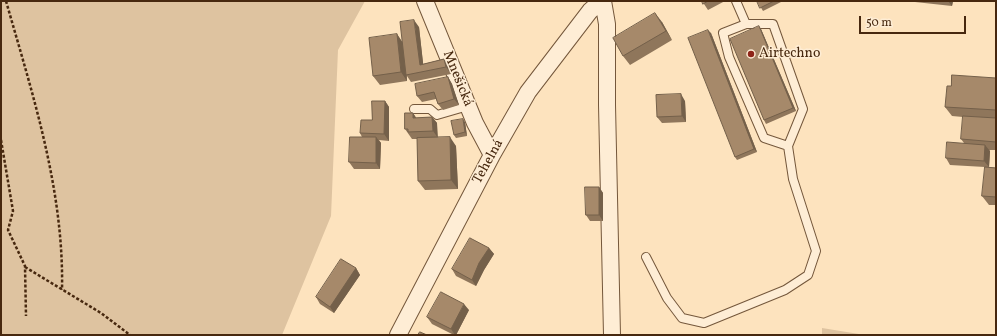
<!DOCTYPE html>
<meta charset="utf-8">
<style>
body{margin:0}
#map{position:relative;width:997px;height:336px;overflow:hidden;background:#fde3be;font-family:Vollkorn,serif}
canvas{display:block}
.frame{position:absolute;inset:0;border:2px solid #47280f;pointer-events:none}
.scale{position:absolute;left:859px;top:16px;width:107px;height:18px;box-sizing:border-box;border:2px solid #47280f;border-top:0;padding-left:5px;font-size:12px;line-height:14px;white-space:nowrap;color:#47280f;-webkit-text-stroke:3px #feedd5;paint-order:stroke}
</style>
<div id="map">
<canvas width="997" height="336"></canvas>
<div class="frame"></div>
<div class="scale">50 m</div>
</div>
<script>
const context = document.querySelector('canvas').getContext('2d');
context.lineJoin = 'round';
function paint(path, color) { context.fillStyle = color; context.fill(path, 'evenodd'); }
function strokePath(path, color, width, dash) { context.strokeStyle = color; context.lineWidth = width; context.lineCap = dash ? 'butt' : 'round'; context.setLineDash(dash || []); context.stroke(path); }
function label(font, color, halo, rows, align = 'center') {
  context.font = font + ' Vollkorn,serif'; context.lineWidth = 3; context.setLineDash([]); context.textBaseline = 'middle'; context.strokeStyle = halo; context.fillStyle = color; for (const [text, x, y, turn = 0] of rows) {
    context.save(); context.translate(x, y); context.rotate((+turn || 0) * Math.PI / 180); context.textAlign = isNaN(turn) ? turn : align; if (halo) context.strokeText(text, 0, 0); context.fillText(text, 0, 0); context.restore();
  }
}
paint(new Path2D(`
 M1,1H365L338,50L331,216L282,335H1Z
 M822,328L865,335H822Z`), '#dec3a0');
const lane = new Path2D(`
 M746,24L723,33L729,57L764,138L788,146
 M414,109H430L437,115L468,106
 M646,257L667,298L682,318L704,323L785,290L808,275L816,251L793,179L788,146L803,109L773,24H746L736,1`);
const street = new Path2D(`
 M425,1L475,123L492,155
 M603,1L607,24V105L612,335
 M398,335L492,155L528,92L590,11L601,1`);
strokePath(lane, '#74573b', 10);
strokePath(street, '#74573b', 18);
strokePath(new Path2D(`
 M6,1C33,96 64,190 62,290
 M1,140L13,211L8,230L25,266L26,316
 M25,267L101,313L130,335`), '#47280f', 2.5, [3, 2]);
strokePath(lane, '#feedd5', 8);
strokePath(street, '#feedd5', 16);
paint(new Path2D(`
 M702,1H725L708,10Z
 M757,1H783L763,11Z
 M914,1H953L952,6L915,2Z
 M662,22L672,40L630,65L623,56Z
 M419,27L423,64L444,59L449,66L451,74L411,82L407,76V81L380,85L373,76L397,34L402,42Z
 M761,29L796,111L766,124L764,120Z
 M711,33L757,152L737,160L735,157Z
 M448,77L452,84L459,105L443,110L438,104L436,99L422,102L417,96Z
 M996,78V150H989L990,151L989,167L996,168V205H989L982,196L985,167L950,165L946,158L964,143L961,139L963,117L952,116L945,107L951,86Z
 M385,101L389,107V141L379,140L381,143L380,169H354L349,162L362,137L360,133L372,120Z
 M685,101L686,122L662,123L657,117Z
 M413,113L416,118L432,117L437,123V137L456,146L458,189L425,190L418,181L417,139H412L405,129Z
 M465,122L467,136L456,138L454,135Z
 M599,187L603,193V221H590L586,215Z
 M489,248L494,254L484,270L476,286L456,276L452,269Z
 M356,268L360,275L334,313L320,304L316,297Z
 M469,310L456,335H454L432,324L427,317Z`), '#8f765b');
paint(new Path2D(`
 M948,1H953L952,6Z
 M655,13L662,22L672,40L666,31Z
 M414,20L419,27L424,71L420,65Z
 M759,26L761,29L796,111L793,108Z
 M708,30L711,33L757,152L754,149Z
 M397,34L403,43L407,81L401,72Z
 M444,59L449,66L451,74L446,67Z
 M448,77L452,84L459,105L454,99Z
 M681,94L685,101L686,122L682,116Z
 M385,101L389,107V141L384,134Z
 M413,113L417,119L413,118Z
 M432,117L437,123L438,138L433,131Z
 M463,119L465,122L467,136L465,132Z
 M376,137L381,143L380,169L376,163Z
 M450,137L456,146L458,189L451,180Z
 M985,145L990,151L989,167L984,161Z
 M599,187L603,193V221L599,215Z
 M489,248L494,254L484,270L476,286L472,280L479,263Z
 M356,268L360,275L334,313L330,307Z
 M464,304L469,310L456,335H455L451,329Z`), '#74604a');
const building = new Path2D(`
 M702,1H708L703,4Z
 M757,1H774L760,8Z
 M655,13L666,31L623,56L613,38Z
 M414,20L420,65L444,59L446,67L406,75L400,22Z
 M759,26L793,108L764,120L730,39Z
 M708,30L754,149L735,157L688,38Z
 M397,34L401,72L373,76L369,38Z
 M952,75L996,78V110L945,107L947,86H951Z
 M448,77L454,99L438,104L434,92L417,96L415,84Z
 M681,94L682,116L657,117L656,95Z
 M372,101H385L384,134L360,133L361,120H372Z
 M405,113H413V118L432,117L433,131L408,132V129H405Z
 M963,116L996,118V142L961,139Z
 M463,119L465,132L454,135L451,121Z
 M350,137H376V163L349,162Z
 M450,137L451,180L418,181L417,138Z
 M947,142L985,145L984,161L946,158Z
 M985,167L996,168V197L982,196Z
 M585,187H599V215H586Z
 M470,238L489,248L479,263L472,280L452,269Z
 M341,259L356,268L330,307L316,297Z
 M441,292L464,304L451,329L427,317Z
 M420,332L427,335H418Z`);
paint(building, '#a6896a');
strokePath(building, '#74604a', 1);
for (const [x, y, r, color] of [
 [751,54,4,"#8f2418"]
]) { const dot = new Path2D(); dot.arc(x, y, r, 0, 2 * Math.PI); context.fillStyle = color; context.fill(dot); strokePath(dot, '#feedd5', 1.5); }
label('14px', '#47280f', '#feedd5', [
 ["Airtechno",759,54]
], 'left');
label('14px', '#47280f', '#feedd5', [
 ["Mnešická",457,79,68],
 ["Tehelná",489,162,-61]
]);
</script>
